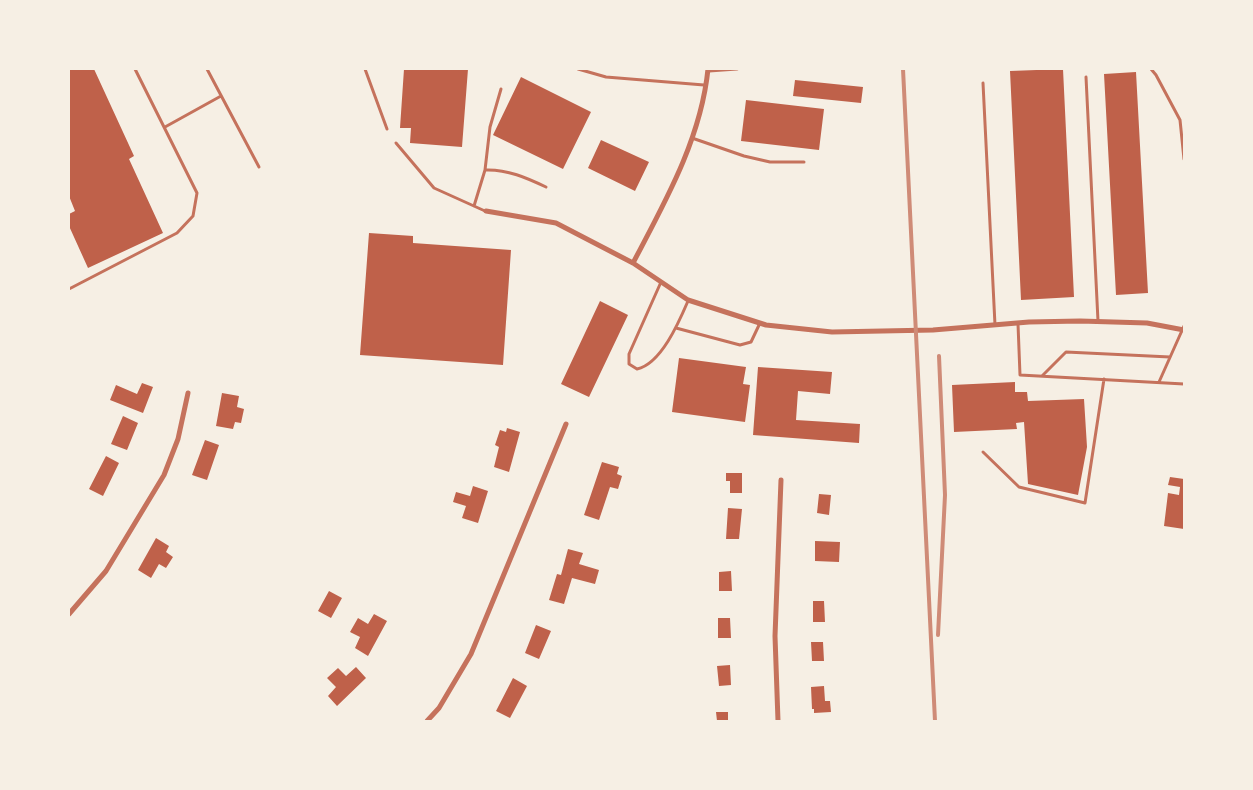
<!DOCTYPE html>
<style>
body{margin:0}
#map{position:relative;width:1253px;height:790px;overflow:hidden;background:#f6efe4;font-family:Cabin,sans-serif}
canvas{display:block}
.frame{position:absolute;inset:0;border:70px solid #f6efe4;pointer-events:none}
</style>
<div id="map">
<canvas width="1253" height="790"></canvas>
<div class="frame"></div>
</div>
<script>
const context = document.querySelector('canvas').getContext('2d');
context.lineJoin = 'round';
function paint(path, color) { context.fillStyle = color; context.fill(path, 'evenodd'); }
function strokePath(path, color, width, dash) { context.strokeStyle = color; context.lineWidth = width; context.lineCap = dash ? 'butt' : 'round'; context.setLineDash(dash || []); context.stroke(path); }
paint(new Path2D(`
 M69,69H94L134,156L129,159L163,233L88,268L69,226V214L75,211L69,196Z
 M404,69H468L462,147L410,143L411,128H400Z
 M1063,69L1074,297L1021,300L1010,71Z
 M1136,72L1148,293L1116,295L1104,74Z
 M521,77L591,112L563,169L493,135Z
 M795,80L863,87L861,103L793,96Z
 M746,100L824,109L819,150L741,141Z
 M601,140L649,162L635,191L588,168Z
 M369,233L413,236V243L511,250L503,365L360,355Z
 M600,301L628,315L589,397L561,384Z
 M679,358L746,367L743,384L750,385L745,422L672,412Z
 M758,367L832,372L830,394L798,391L796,420L860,424L859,443L753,435Z
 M1015,382V392H1027L1028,401L1084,399L1087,447L1078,495L1028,484L1024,422L1016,423L1017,429L954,432L952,385Z
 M142,383L153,387L143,413L110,400L116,385L137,394Z
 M222,393L239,396L237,407L244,409L241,423L235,422L233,429L216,426Z
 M123,416L138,423L127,450L111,444Z
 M507,428L520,432L509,472L494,467L499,447L495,445L500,430L506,432Z
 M205,440L219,445L207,480L192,475Z
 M106,456L119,463L103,496L89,489Z
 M602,462L619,467L617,474L622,476L618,489L610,487L599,520L584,515Z
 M726,473H742V493H730V481H726Z
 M1170,477L1184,479V529L1164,526L1168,493L1179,495L1180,487L1168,485Z
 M473,486L488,491L478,523L462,518L466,506L453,502L456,492L470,496Z
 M819,494L831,495L829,515L817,513Z
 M728,508L742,509L739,539H726Z
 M156,538L169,546L166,552L173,557L166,568L159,564L151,578L138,570Z
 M815,541L840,542L839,562L815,561Z
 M568,549L583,553L579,564L599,570L595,584L572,578L564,604L549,600L557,574L561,575Z
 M731,571L732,591H719V572Z
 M329,591L342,598L331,618L318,611Z
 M813,601H824L825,622H813Z
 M374,614L387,621L368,656L355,648L360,637L350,632L358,618L368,624Z
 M718,618H730L731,638H718Z
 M536,625L551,631L539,659L525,653Z
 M811,642H823L824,661H812Z
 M730,665L731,685L719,686L717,666Z
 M356,667L366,678L337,706L328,696L336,687L327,678L338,668L346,676Z
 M513,678L527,686L510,718L496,711Z
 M824,686L825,701H830L831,712L814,713V709H812L811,687Z
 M716,712H728V721H717Z`), '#bf614a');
strokePath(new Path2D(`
 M207,69L259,167
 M365,69L387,129
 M578,69L606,77L704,85
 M1151,69L1156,75L1180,120L1184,159
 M709,71L737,69
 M1086,77L1098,321
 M983,83L995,325
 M165,127L221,96
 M692,138L744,156L770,162H804
 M396,143L434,188L485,211
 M485,170L490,127L501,89
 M474,206L485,170C507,169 527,178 546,187
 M661,282L629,354V364L637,369C661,364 679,322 688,301
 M69,289L177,233L193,216L197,193L135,69
 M1018,324L1020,375L1184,384
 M676,328L740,345L751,342L760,323
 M1042,376L1066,352L1170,357
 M1159,382L1184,326
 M983,452L1019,487L1085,503L1104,379`), '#c5725c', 3);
strokePath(new Path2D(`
 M486,211L556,223L633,263L688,300L766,325L832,332L933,330L1029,322L1080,321L1147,323L1184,330
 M633,263C665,202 701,139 708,69
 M69,614L106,571L164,475L178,439L188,393
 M427,721L439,708L471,654L566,424
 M778,721L775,636L781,480`), '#c5725c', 5);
strokePath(new Path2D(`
 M903,69L935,721
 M938,635L945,495L939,356`), '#cf8b77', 4);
</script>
